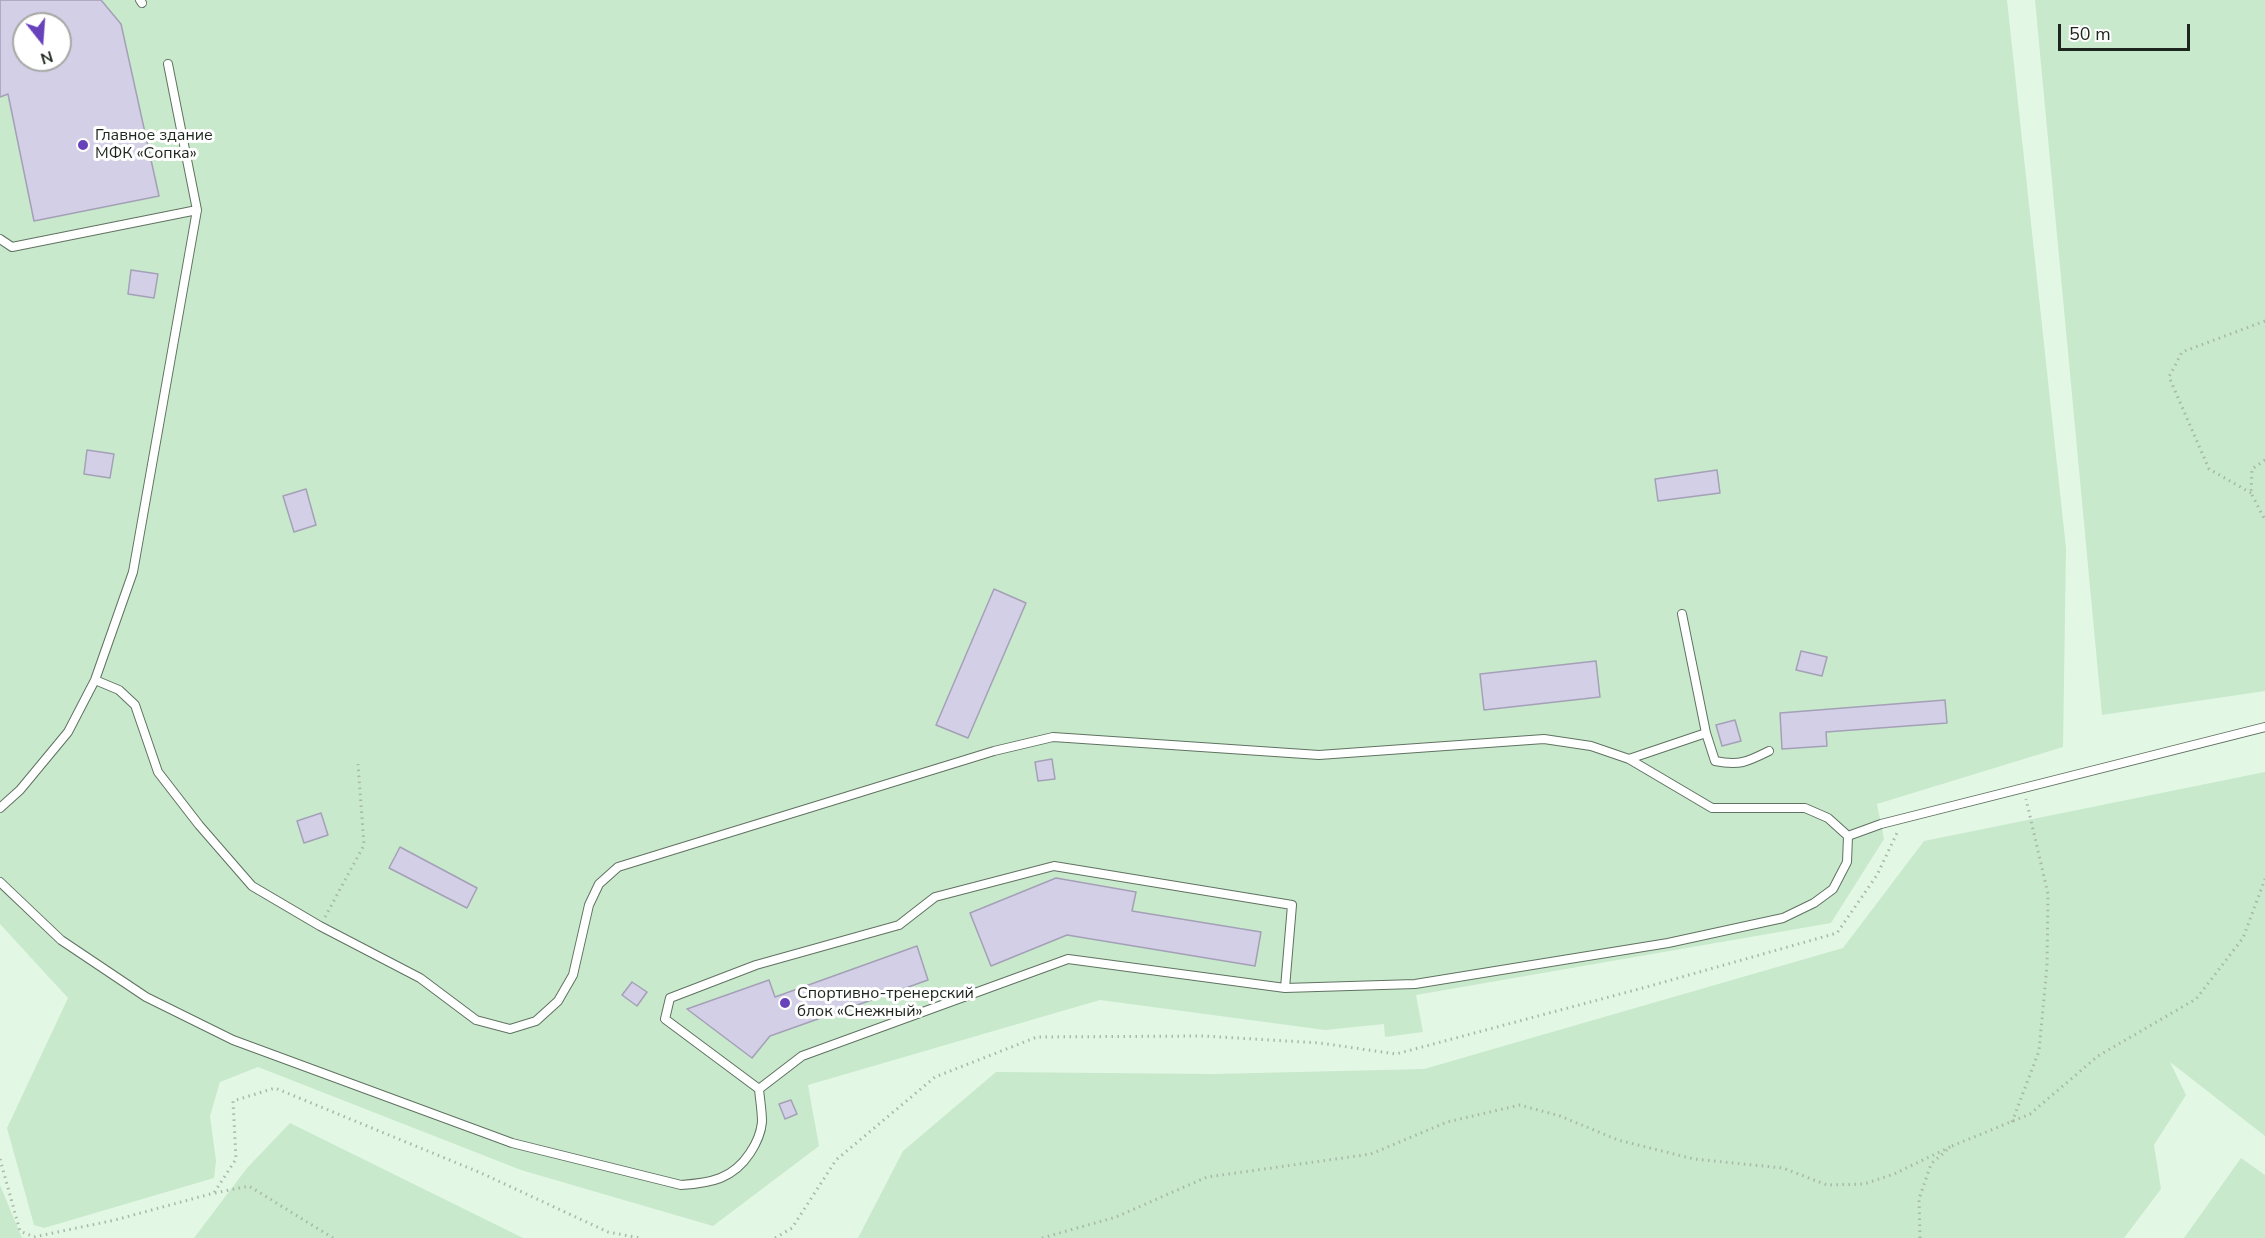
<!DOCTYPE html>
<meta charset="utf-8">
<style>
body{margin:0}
#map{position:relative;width:2265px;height:1238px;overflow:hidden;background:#e3f7e5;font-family:"Nunito Sans",sans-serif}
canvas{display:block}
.north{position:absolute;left:12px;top:12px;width:60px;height:60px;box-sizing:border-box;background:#fff;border:2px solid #a5a8a5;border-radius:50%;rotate:163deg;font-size:16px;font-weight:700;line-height:24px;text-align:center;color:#1e251e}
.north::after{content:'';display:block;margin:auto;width:21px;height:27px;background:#6742ba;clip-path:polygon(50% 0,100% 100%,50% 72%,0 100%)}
.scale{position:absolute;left:2058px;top:24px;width:132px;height:27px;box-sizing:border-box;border:3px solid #1e251e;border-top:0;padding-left:8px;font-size:18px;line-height:21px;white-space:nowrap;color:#1e251e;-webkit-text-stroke:4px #fff;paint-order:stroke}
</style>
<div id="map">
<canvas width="2265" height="1238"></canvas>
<div class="north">N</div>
<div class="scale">50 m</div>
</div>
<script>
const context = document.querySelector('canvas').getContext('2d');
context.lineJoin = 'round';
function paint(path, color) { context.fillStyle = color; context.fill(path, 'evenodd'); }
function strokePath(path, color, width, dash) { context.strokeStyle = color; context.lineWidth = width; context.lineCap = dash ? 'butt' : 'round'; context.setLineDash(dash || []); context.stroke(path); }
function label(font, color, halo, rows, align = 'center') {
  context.font = font + ' "Nunito Sans",sans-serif'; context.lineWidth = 6; context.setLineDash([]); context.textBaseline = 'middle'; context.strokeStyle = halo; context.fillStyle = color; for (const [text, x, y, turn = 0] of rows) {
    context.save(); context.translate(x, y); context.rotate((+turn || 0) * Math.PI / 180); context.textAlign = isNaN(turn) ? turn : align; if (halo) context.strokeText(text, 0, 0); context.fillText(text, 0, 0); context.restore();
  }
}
paint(new Path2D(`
 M0,0H2007L2066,548L2063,747L1877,804L1884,839L1831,923L1416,995L1423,1032L1385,1037L1384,1024L1325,1030L1100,1000L808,1085L819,1146L713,1226L521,1170L258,1067L220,1082L210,1116L216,1161L214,1178L44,1228L34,1225L7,1128L68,998L0,924ZM24,24H60V60H24Z
 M2035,0H2265V691L2102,715Z
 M2265,772V1136L2170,1062L2186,1095L2154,1145L2161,1189L2124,1238H858L903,1151L996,1072L1214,1074L1424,1069L1843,948L1924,841Z
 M290,1123L523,1238H194L247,1168Z
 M2241,1158L2265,1175V1238H2184Z
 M0,1185L22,1238H0Z`), '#c8e9cb');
const building = new Path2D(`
 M0,0H101L121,24L159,196L34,221L8,94L0,97ZM24,24H60V60H24Z
 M131,270L158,274L154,298L128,294Z
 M87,450L114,454L110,478L84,474Z
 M1717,470L1720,493L1658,501L1655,479Z
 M306,489L316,525L294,532L283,496Z
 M994,589L1026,603L968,738L936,725Z
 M1801,651L1827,657L1822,676L1796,670Z
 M1596,661L1600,697L1484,710L1480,674Z
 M1945,700L1947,723L1826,732L1827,746L1782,749L1780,713Z
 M1735,720L1741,741L1722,746L1716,725Z
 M1052,759L1055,779L1038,781L1035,762Z
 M321,813L328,835L304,843L297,821Z
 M400,847L477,888L467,908L389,868Z
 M1056,878L1136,892L1132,911L1261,932L1255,966L1067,935L991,966L970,913Z
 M917,946L928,980L770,1036L752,1058L687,1009L769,980L775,997Z
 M632,982L647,992L637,1006L622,995Z
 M791,1100L797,1114L785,1119L779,1104Z`);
paint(building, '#d3cfe7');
strokePath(building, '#a4a0b7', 1.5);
const service = new Path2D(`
 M140,0L142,3
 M0,239L12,247L197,210
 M1682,614L1706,733
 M95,680L119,690L135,705L158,772L199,825L252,886L320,926L420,978L476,1020L510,1029L536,1021L558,1001L573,975L589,905L599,884L618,867L994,751L1053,737L1319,755L1544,739L1591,746L1629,759L1712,808H1805L1828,818L1848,836
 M1629,759L1706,733L1715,761C1739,766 1747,762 1769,751
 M0,808L20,790L68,732L95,680L133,572L197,210L168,64
 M0,882L61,940L146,997L233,1040L512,1143L681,1185C711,1183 733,1179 750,1153C756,1144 761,1133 762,1122C762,1111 760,1100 759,1089L802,1056L1068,959L1285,988L1415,984L1668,943L1783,918L1814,903L1833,889L1847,862L1848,836L1881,824L2265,727
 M759,1089L665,1019L670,998L756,965L899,925L935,897L1054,866L1292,905L1285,988`);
strokePath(service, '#607262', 10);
strokePath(new Path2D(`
 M2265,460L2252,469L2251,493L2265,520
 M2251,493L2209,469L2169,377L2182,352L2265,321
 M325,917L364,845L358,764
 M2012,1122L2039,1051L2047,966L2048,894L2026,799
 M1952,1146L2030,1114L2098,1056L2196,999L2243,938L2265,879
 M0,1159L20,1231L34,1237L115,1220L214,1193L236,1159L233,1101L275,1088L481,1173L608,1232L640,1238
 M215,1193L249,1186L333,1238
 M775,1238L792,1228L836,1160L935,1077L1037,1037L1204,1036L1320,1043L1396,1054L1650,986L1837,933L1877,875L1897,833
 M1042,1238L1116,1217L1207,1177L1371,1154L1447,1122L1520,1105L1560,1116L1618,1140L1694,1159L1783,1168L1827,1185L1864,1184L1894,1174L1952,1146
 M1920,1238L1919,1199L1931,1164L1947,1150`), '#a8b8a9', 3, [1.5, 4.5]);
strokePath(service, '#fff', 8);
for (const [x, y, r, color] of [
 [83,145,6,"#6742ba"],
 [785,1003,6,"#6742ba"]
]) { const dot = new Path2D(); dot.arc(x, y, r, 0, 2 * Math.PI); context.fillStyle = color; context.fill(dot); strokePath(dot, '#fff', 2); }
label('16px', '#1e251e', '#fff', [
 ["Главное здание",95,136],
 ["МФК «Сопка»",95,154],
 ["Спортивно-тренерский",797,994],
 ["блок «Снежный»",797,1012]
], 'left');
</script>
